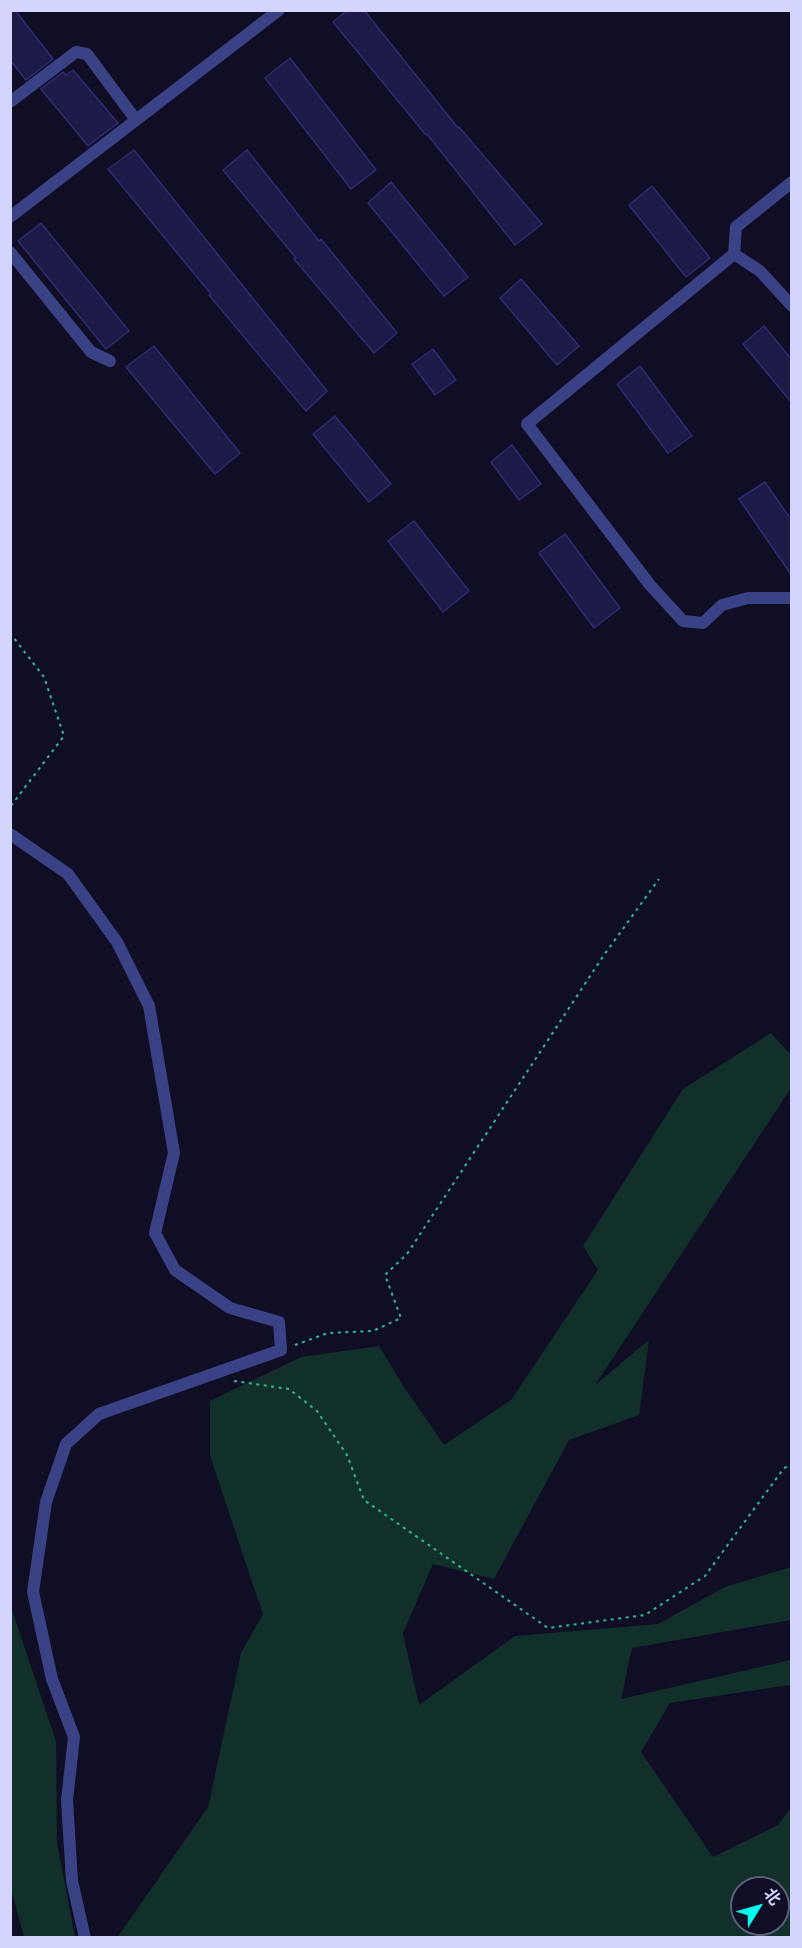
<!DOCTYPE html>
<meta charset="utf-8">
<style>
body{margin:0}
#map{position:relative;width:802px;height:1948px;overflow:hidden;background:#0f0e25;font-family:Commissioner,"Noto Sans SC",sans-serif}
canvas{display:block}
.frame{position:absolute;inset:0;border:12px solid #d3d5ff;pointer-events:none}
.north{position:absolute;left:730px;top:1876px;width:60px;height:60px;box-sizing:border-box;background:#0f0e25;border:2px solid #5d5e7c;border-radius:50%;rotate:53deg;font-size:16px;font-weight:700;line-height:24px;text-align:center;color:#d3d5ff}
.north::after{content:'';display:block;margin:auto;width:21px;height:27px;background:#00feed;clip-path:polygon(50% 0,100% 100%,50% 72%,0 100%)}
</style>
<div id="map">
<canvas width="802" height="1948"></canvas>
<div class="frame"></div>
<div class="north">北</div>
</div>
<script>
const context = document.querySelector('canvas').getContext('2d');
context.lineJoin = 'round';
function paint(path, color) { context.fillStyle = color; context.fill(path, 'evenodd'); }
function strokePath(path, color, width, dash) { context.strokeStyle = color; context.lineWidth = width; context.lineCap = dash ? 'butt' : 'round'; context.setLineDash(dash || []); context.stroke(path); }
paint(new Path2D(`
 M771,1033L791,1055V1088L595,1385L649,1340L639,1415L569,1440L494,1579L433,1564L403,1633L419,1705L515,1636L658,1624L725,1587L791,1567V1620L632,1648L621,1699L791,1660V1688L789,1685L670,1703L641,1752L713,1857L778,1825L791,1808V1937L442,1938L441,1936L438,1938L119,1937V1935L208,1807L241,1653L263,1614L210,1456V1401L301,1357L379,1346L404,1387L444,1445L511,1400L598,1270L583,1246L683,1089ZM742,1888H778V1924H742Z
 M10,1604L56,1741L57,1843L75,1937H24L10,1885Z`), '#113029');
const building = new Path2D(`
 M10,10H15L53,59L26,80L10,60Z
 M348,10H364L458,128L459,127L542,224L515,245L427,134L426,135L333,22Z
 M290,58L376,170L351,189L265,78Z
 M73,70L118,123L88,146L41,89L63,72L66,75Z
 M134,150L327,391L306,411L209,295L211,294L108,169Z
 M247,150L319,241L321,239L397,333L374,353L294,259L296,258L223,170Z
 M391,182L468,277L444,296L368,203Z
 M652,186L710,258L686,277L629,205Z
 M41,223L129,331L106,349L18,241Z
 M521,279L579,346L557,365L500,298Z
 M764,326L792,360V403L743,344Z
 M154,346L240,453L215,474L126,367Z
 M433,349L456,380L435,395L412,364Z
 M640,366L692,436L668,453L617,384Z
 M335,416L391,484L369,502L313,434Z
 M512,445L541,484L519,500L491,462Z
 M765,482L792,521V576L739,499Z
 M414,521L469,591L443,612L388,541Z
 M565,534L620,608L594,628L539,553Z`);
paint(building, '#1c1a47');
strokePath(building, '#2e2c73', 1.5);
strokePath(new Path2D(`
 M10,633L44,677L64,736L10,807
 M295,1345L328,1333L373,1331L401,1318L385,1275L407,1254L604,955L659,879
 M234,1381L289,1389L317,1411L347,1455L364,1500L548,1628L645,1615L705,1576L784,1468L792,1465`), '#2db999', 2, [3, 4.5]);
strokePath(new Path2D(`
 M10,102L76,52L87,54L136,120
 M792,182L736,227L734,254L527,424L650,585L683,621L703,623L722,605L748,598H792
 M10,217L279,10
 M10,252L91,352L110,361
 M734,254L760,271L792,306
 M10,834L68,874L117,942L149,1006L174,1153L155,1233L175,1270L230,1308L279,1322L281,1350L99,1414L66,1444L46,1502L33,1592L52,1679L74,1737L67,1800L72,1881L85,1938`), '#394285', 12);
</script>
